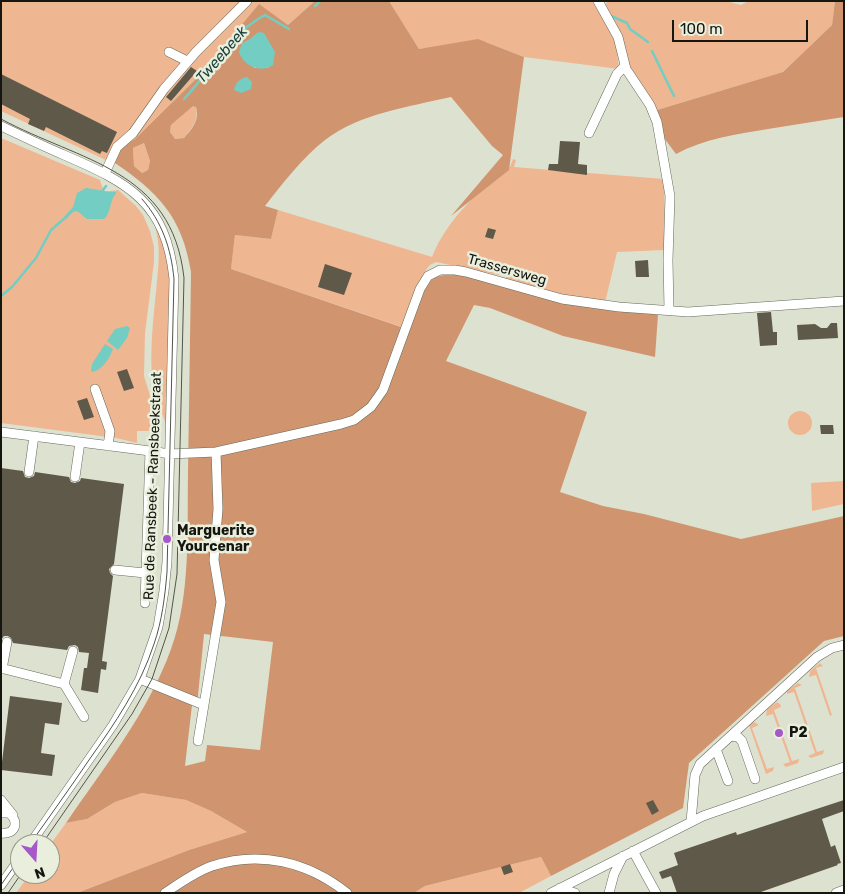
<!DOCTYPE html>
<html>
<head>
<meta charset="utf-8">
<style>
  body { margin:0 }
  #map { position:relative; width:845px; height:894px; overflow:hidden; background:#dde2d0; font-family:Rubik,sans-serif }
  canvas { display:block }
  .frame { position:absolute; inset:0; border:2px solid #151610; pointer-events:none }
  .north { position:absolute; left:10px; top:834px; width:50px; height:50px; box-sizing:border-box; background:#eaefdd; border:1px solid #95988b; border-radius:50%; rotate:161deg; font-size:14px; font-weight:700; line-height:20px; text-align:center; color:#151610 }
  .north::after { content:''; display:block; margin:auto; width:18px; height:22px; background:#a657c9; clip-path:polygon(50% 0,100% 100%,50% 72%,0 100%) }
  .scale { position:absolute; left:672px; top:20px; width:136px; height:22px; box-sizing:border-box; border:2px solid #151610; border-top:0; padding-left:6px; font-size:15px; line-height:18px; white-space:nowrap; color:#151610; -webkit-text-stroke:4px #eaefdd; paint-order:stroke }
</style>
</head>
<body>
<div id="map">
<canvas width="845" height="894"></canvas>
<div class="frame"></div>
<div class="north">N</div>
<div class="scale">100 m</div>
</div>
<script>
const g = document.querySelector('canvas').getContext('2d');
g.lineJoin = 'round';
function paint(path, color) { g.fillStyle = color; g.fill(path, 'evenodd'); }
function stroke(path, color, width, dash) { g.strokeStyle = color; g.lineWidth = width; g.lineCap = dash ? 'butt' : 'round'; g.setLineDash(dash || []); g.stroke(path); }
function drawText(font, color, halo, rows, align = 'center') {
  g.font = font + ' Rubik,sans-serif'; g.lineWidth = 5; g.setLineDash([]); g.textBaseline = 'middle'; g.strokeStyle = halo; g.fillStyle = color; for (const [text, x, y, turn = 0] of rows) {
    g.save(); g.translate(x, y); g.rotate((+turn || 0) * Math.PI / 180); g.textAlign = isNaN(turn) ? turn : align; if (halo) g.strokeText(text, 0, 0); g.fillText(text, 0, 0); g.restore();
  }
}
const green = new Path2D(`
  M1 1H315L288 25 259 5 199 76 135 139 122 147 110 162 1 111Z
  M389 1H592L608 28 616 44 619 69 524 57 486 42 460 46 419 49Z
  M608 1H726L741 5 749 1H835L832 25 783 72 657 110 632 72 620 34 604 6Z
  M193 105 196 107C199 120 192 128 184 138L174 139 170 132 171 125Z
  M1 138 100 180 104 192 118 190 136 206 143 215 150 231 154 247V262L145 333 144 376 161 431H137V443L116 438 1 423Z
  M144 143 150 161 148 170 142 173 134 166 133 148Z
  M513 159 516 160 514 167 664 179 665 250 617 252 605 303 588 301 505 281 510 265 504 263 499 275 436 262 430 265 426 270 402 327 231 269 235 235 271 239 278 210 432 257C447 219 477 194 506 167H510Z
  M154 223 158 227 170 266 168 430C163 413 153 396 152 378 150 350 153 320 156 292 158 268 162 247 154 223Z
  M788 423a12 12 0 1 1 24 0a12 12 0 1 1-24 0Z
  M844 481V504L812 511 811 483Z
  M820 663 823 666 816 668 832 715 830 716 816 675 809 677 810 671Z
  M798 683 802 685 795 688 817 752 824 750 823 754 811 758 808 756 815 753 794 692 787 694V691Z
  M777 702 780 704 781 707 774 710 792 761 799 759V760L798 763 786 767 783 764 790 762 773 714 766 716 767 709Z
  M754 722 759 725 752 728 767 769 774 767 773 771 766 774 749 725Z
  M142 793 186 800 211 811 247 832 189 850 77 893H16L30 874H50V845L66 823 87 819 115 802Z
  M541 857 551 876 519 893H414L425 886Z`);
const forest = new Path2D(`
  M315 1H389L419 49 478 39 524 57 509 170 451 216 503 155 492 146 451 97C408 107 361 113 325 140 302 158 283 183 265 206L278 210 271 239 235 235 231 269 401 327C421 292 422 270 468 274L658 315 655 357 563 336 490 308 474 305 446 361 587 412 560 492 603 506 644 514 741 539 844 516V636L824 641 689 763 683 808 551 876 541 857 425 886 414 893H77L189 850 247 832 211 811 186 800 142 793 115 802 87 819 66 823C104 767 148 713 171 649 191 595 187 529 188 473 189 406 190 339 191 272 182 216 158 192 112 161L122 147 135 139 199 76 259 4 288 25ZM249 40 268 68H254L245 42ZM193 106 196 107C200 120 192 129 184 138L175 139 170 132 171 125ZM144 143 150 161 148 170 142 173 134 166 133 148ZM204 634 273 642 260 750 207 745 205 761 185 766 192 705 197 706Z
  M835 1H844V117C818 121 793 125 768 129 736 134 704 139 676 154L664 138 657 110 783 72 832 25Z`);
const water = new Path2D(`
  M259 32 264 33 275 52 273 65C259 74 243 65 239 52L242 43C249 42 253 35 259 32Z
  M247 77 252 82 251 89 241 93 234 90C235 83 240 78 247 77Z
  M86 188C97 189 105 192 116 192V194C109 200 112 212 104 219H87L77 211 73 212 65 220 64 217 73 207 77 193Z
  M127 326 130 328 127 338 118 350 107 341 115 329Z
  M105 344 113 349C109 359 103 369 93 372L91 371 92 364Z`);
const stream = new Path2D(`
  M315 6 320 1
  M611 16 627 23 630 29 648 42
  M652 51 674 96
  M184 99C212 69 228 35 265 15L289 29
  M101 193 106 186
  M1 296 12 287 36 258 51 230 66 217`);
const building = new Path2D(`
  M191 67 197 71 171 101 166 97Z
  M1 74 117 132 107 153 102 151 100 154 46 127 44 131 28 124 30 119 1 104Z
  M560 141 580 142 578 164 587 165V175L548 170 549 164H558Z
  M488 228 496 230 493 239 485 237Z
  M648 260 649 277H636L635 261Z
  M325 264 352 273 344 295 318 287Z
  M771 312 773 332H777V345L760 346 757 313Z
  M831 323H837L838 338 798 340 797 325 815 324 821 328H827Z
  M127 369 134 388 124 391 117 372Z
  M87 398 94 417 84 420 77 401Z
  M820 425H833L834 434H821Z
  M1 468 23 471 25 477 29 478 34 476 35 472 69 477 71 482 75 483 80 481 81 478 124 484 114 564 109 569 110 573 113 576 102 661 107 662 106 670 101 669 98 693 81 690 84 668H87L89 653 79 652 78 647 75 645 69 646 67 650 13 643 11 638 8 636H4L1 640Z
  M10 696 62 703 59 725 45 723 41 753 55 755 52 776 1 770Z
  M653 800 659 811 652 815 646 803Z
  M844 800V811L822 819 831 847 835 845 841 863 837 864 838 865 758 893H677L671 876 662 879 659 872 678 865 674 853 736 832 737 835Z
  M510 864 513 872 504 875 501 867Z`);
const minor = new Path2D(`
  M598 1 618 37 626 69 650 105 657 122 670 196 668 260 669 310
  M169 52 187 61
  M1 126C22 136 43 146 64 155 129 183 166 202 174 279L167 562 164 591 158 627 140 679 113 725 30 844
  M589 133 617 74 625 66
  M105 173 117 147 133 133 164 89 196 52 247 1
  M95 389 110 431 108 446
  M1 432 150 451 145 603
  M150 451 170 454 216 452 341 424 354 420 371 407 383 390 420 289 428 276 440 270H455L466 272 562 299 619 307 688 312 844 301
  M29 472 34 436
  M75 477 80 442
  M115 570 145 573
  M1 668 64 684 84 717
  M2 669 7 642
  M140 679 204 705
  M64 684 73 651
  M731 736 738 737 742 741 755 779
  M198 741 221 602 214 560 218 509 216 452
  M716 749 728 781
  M1 800 13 815
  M1 813H9C20 822 15 835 1 833
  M691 822 695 775 700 764 817 657 832 648 844 645
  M633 851 656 893
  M1 885 20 858
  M560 888 575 893
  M165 893C180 883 195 872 212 866 260 850 308 862 347 893
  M551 893 703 816 844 767
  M609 893 614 874 623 856
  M836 893 844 890`);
const tram = new Path2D(`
  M1 119C81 162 172 169 184 278L177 574 169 628 152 679 132 714 42 844
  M30 844C50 816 70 788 89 760 115 723 140 687 154 644 162 621 165 596 167 572L174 279C171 248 162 222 142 199
  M1 885 20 858
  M8 893 21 874`);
const markers = [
  [167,539,5,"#a657c9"],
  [779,733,5,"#a657c9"]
];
const streetNames = [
  ["Trassersweg",507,270,16],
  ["Rue de Ransbeek - Ransbeekstraat",153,486,-88]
];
const poiNames = [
  ["Marguerite",177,531],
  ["Yourcenar",177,547],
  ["P2",789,733]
];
const waterNames = [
  ["Tweebeek",222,55,-49]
];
paint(green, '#efb692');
paint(forest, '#d0956f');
paint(water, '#73cdc2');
stroke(stream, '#73cdc2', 2.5);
paint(building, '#5f594a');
stroke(minor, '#65695a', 10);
stroke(minor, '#fff', 9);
stroke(tram, '#53554b', 1);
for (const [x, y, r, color] of markers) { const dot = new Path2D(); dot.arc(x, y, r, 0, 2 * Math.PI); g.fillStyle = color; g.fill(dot); stroke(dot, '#eaefdd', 2); }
drawText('14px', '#151610', '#eaefdd', streetNames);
drawText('bold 14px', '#151610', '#eaefdd', poiNames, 'left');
drawText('italic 15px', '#18423d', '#eaefdd', waterNames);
</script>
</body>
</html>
